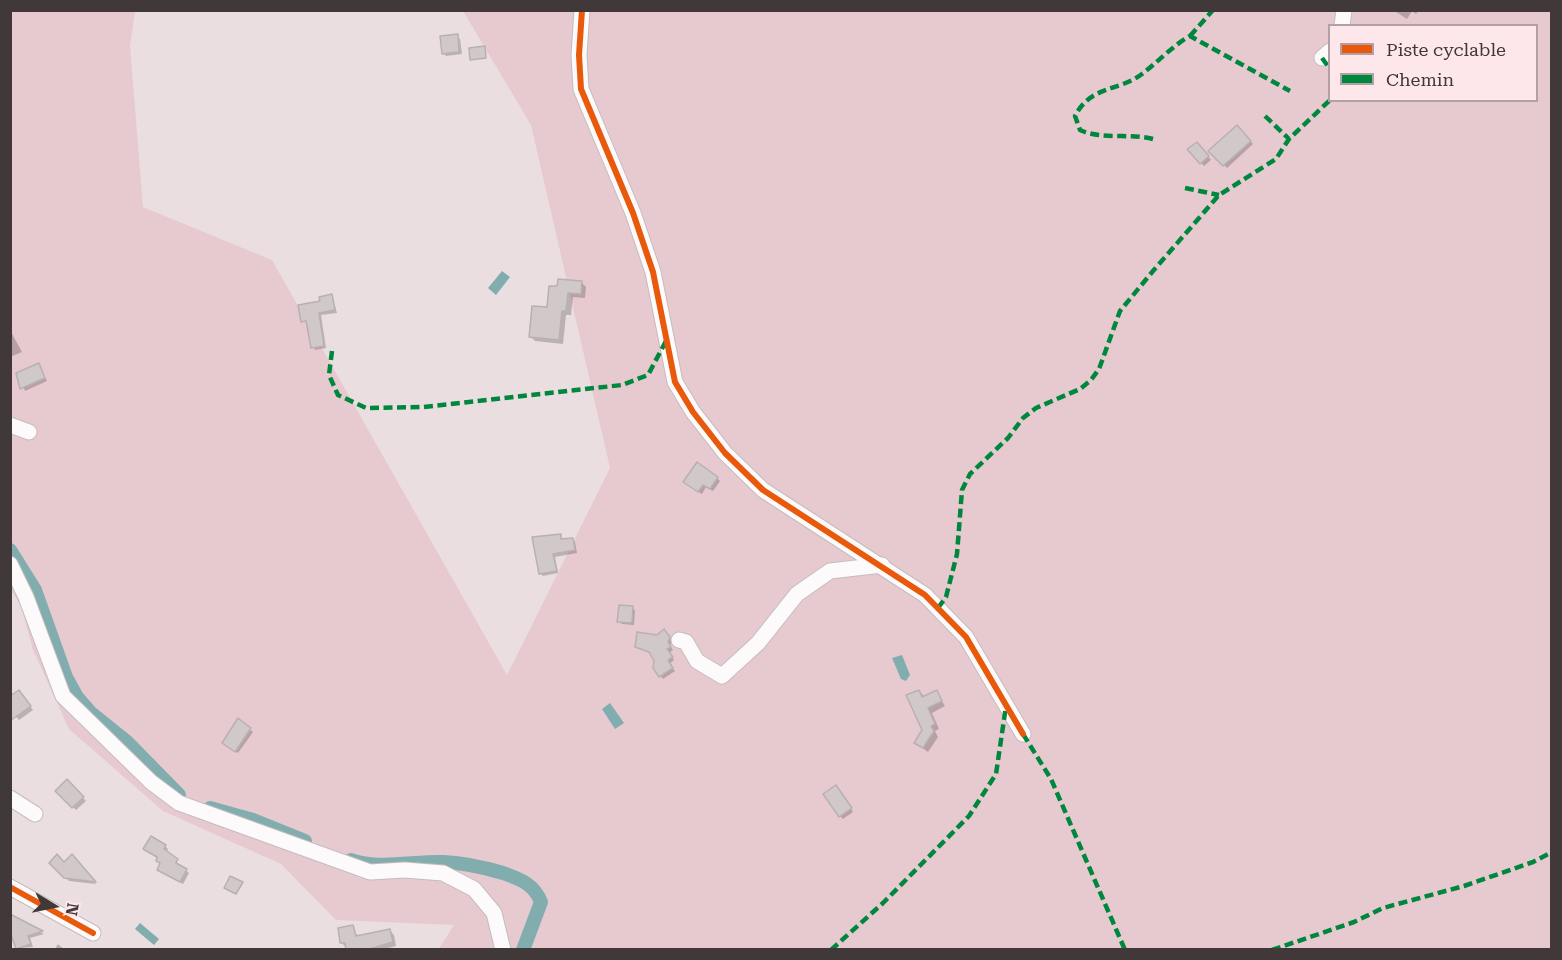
<!DOCTYPE html>
<html>
<head>
<meta charset="utf-8">
<style>
  body { margin:0 }
  #map { position:relative; width:1562px; height:960px; overflow:hidden; background:#eadee1; font-family:"Roboto Serif",serif }
  canvas { display:block }
  .frame { position:absolute; inset:0; border:12px solid #41383a; pointer-events:none }
  .legend { position:absolute; left:1328px; top:24px; width:210px; height:78px; box-sizing:border-box; background:#fde7eb; border:2px solid #b2a1a4; margin:0; padding:8px 10px; list-style:none; font-size:18px; color:#41383a }
  .legend li { display:flex; align-items:center; gap:12px; height:30px }
  .legend b { width:30px; border:2px solid #b2a1a4 }
  .north { position:absolute; left:24px; top:876px; width:60px; height:60px; -webkit-text-stroke:4px #fde7eb; paint-order:stroke; rotate:100deg; font-size:16px; font-weight:700; line-height:24px; text-align:center; color:#41383a }
  .north::after { content:''; display:block; margin:auto; width:21px; height:27px; background:#41383a; clip-path:polygon(50% 0,100% 100%,50% 72%,0 100%) }
</style>
</head>
<body>
<div id="map">
<canvas width="1562" height="960"></canvas>
<div class="frame"></div>
<ul class="legend">
<li><b style="height:8px;background:#e8590c"></b>Piste cyclable</li>
<li><b style="height:8px;background:#00873e"></b>Chemin</li>
</ul>
<div class="north">N</div>
</div>
<script>
const g = document.querySelector('canvas').getContext('2d');
g.lineJoin = 'round';
function paint(path, color) { g.fillStyle = color; g.fill(path, 'evenodd'); }
function stroke(path, color, width, dash) { g.strokeStyle = color; g.lineWidth = width; g.lineCap = dash ? 'butt' : 'round'; g.setLineDash(dash || []); g.stroke(path); }
const green = new Path2D(`
  M10 11H135L130 46 143 207 272 260 507 675 610 468 531 125 463 11H1551V949L438 950 454 925 336 920 281 864 163 811 69 729 33 650 21 606 11 590ZM1330 26H1536V100H1330Z`);
const water = new Path2D(`
  M502 271 510 277 496 295 488 288Z
  M902 655 910 675 906 681 901 679 892 658Z
  M610 703 624 723 615 729 602 709Z
  M140 923 159 939 154 945 135 929Z`);
const shadow = new Path2D(`
  M1393 10H1419L1416 14 1412 11 1407 19Z
  M457 36 460 39 462 54 446 56 443 53Z
  M1237 127 1253 144 1227 168 1211 151Z
  M1197 144 1211 160 1204 166 1190 150Z
  M582 283 586 287 585 298 573 297 571 315H566L563 344 535 341 530 336 549 309 551 287Z
  M332 296 337 313 321 315 326 348 315 350 308 323 302 321Z
  M10 330 22 352 10 357Z
  M38 364 47 381 25 391 18 374Z
  M717 478 720 481 713 491 706 487 702 494 688 485Z
  M560 536 563 541 572 539 575 542 577 553 555 557 558 573 543 576 540 573Z
  M633 608 635 611 634 625 622 624 619 621Z
  M667 634 672 641 670 646 673 650 669 653 674 660 669 664 675 671 663 679 654 668 656 661 652 654 636 647Z
  M919 691 925 697 936 692 945 706 932 713 939 729 935 731 938 737 928 752 916 743 924 730Z
  M22 695 33 710 19 720 10 710Z
  M239 720 253 732 238 753 227 746Z
  M67 781 86 801 76 810 57 791Z
  M839 790 853 812 843 819 840 816Z
  M165 846 168 849 166 853 189 873 183 884 162 872 159 858 145 849Z
  M75 859 96 884 69 881 51 863 64 864Z
  M10 915 44 934 30 938 33 947 17 948Z
  M353 927 358 937 390 931 394 935 396 946 381 950H348L342 943Z
  M58 944 65 950H54Z`);
const canal = new Path2D(`
  M10 550 35 590 66 677 77 697 91 713 127 742 179 795
  M210 808 253 820 305 841
  M351 860C380 870 413 861 444 862 465 863 483 867 503 873 520 879 534 884 541 902L523 950`);
const building = new Path2D(`
  M458 34 459 52 442 54 440 36Z
  M485 46 486 58 470 60 469 48Z
  M1237 125 1251 141 1223 166 1208 151Z
  M1197 142 1209 156 1200 164 1187 149Z
  M558 279 582 281 581 294 568 293 566 311H562L559 340 529 337 532 306 547 307 549 286H557Z
  M332 294 335 310 319 313 324 346 311 348 306 321 301 322 298 305 320 301 319 297Z
  M39 363 45 378 20 389 16 373Z
  M697 462 718 477 710 489 703 485 698 492 683 482Z
  M561 534V539L573 538 575 550 553 554 557 571 539 574 532 537Z
  M619 605 633 606 632 623 617 622Z
  M664 629 670 637 668 642 671 647 667 649 673 657 668 660 673 668 659 677 653 668 654 661 649 652 635 647 637 632 657 635Z
  M19 690 31 706 10 721V696Z
  M919 690 922 697 937 690 942 701 928 708 935 724 931 726 934 731 923 748 914 743 922 730 906 695Z
  M238 718 251 728 235 752 222 743Z
  M67 779 84 797 72 808 55 791Z
  M836 785 852 808 839 817 823 794Z
  M151 836 166 845 164 849 178 859 176 863 187 869 180 882 157 870 160 863 156 861 157 857 143 849Z
  M57 854 64 862 72 854 96 882 64 878 49 863Z
  M230 876 243 882 236 894 224 888Z
  M10 914 43 931 28 936 31 944 16 949 10 932Z
  M353 925 356 936 390 929 393 942 366 950H346L345 943H340L338 928Z`);
const minor = new Path2D(`
  M582 10 579 55 581 89 633 213 653 272 675 382 693 412 725 453 763 490 925 595 966 637 1023 734
  M1342 26 1344 10
  M1322 58 1330 51
  M10 425 29 432
  M10 564 26 597 63 696 151 782 179 803 370 872 405 870 443 873 474 889 494 913 503 950
  M679 640 686 642 697 661 722 676 758 643 797 594 830 571 882 565
  M10 798 35 814
  M10 887 93 933`);
const quiet = new Path2D(`
  M1190 36 1213 10
  M1322 58 1330 69
  M1265 116 1289 139
  M1153 139C1130 133 1101 140 1080 130L1075 116C1091 85 1118 92 1142 74 1158 62 1172 46 1190 36L1290 91
  M1185 188 1219 195
  M332 351 329 375 338 395 366 408 423 407 622 385 648 375 666 341
  M938 608 946 597 957 554 962 490 970 474 1008 438 1023 418 1036 408 1080 389 1091 380 1099 369 1120 311 1153 271 1219 195 1276 159 1289 139 1330 100
  M1023 734 1051 779 1125 950
  M831 950 883 903 969 816 996 774 1006 706
  M1272 950 1354 922 1383 908 1464 886 1533 862 1552 852`);
const cycleway = new Path2D(`
  M582 10 579 55 581 89 633 213 653 272 675 382 693 412 725 453 763 490 925 595 966 637 1023 734
  M10 887 93 933`);
paint(green, '#e7cad0');
paint(water, '#81adae');
paint(shadow, '#0003');
stroke(canal, '#81adae', 14);
paint(building, '#d1c8ca');
stroke(building, '#b8b0b2', 1.5);
stroke(minor, '#c5bcbe', 17);
stroke(minor, '#fcfafa', 15);
stroke(quiet, '#00873e', 4.5, [9, 4.5]);
stroke(cycleway, '#e8590c', 6);
</script>
</body>
</html>
